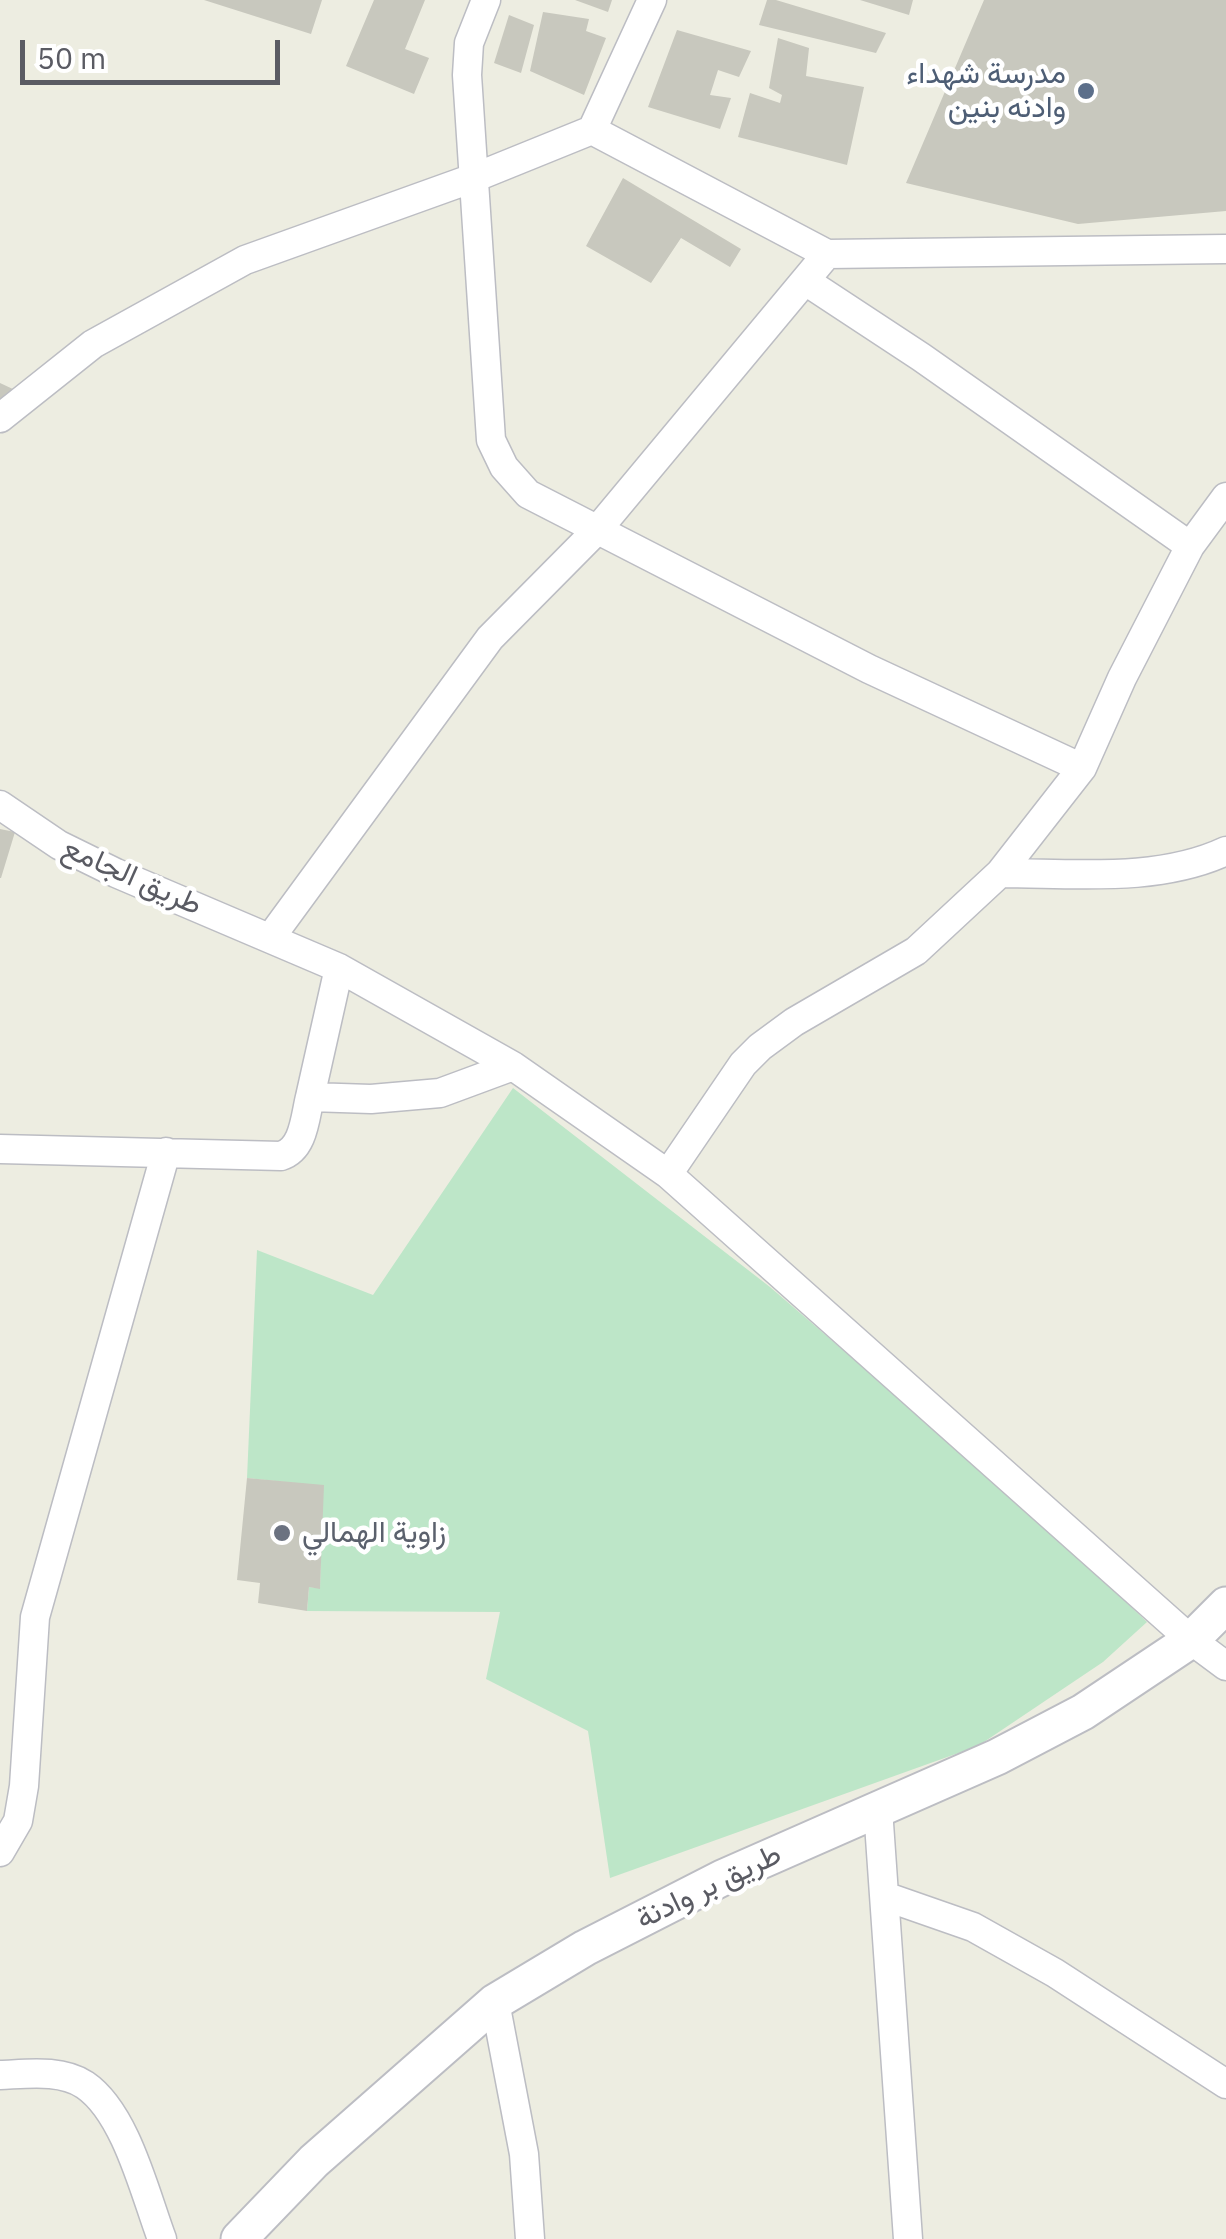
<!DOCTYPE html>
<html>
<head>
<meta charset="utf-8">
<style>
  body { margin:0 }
  #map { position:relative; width:1226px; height:2239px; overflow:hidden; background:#edede1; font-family:"IBM Plex Sans",sans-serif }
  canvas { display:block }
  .scale { position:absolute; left:20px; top:40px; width:260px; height:45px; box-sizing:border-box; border:5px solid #5a5b63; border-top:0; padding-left:12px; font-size:30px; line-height:35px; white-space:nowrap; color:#5a5b63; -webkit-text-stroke:8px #fff; paint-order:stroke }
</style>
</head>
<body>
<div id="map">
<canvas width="1226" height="2239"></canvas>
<div class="scale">50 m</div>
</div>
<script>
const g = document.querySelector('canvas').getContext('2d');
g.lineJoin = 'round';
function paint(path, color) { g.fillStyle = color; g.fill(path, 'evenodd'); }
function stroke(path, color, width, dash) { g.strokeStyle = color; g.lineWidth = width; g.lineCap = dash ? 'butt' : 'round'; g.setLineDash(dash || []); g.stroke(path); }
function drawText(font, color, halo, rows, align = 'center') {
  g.font = font + ' "IBM Plex Sans",Vazirmatn,sans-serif'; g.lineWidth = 9; g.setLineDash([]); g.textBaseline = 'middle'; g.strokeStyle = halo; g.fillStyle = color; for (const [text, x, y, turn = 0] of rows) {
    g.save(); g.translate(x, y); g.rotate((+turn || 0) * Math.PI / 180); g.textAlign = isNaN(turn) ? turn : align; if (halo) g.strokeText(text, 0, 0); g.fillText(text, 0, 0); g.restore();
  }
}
const green = new Path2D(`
  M513 1088 770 1287 1033 1514 1147 1622 1103 1662 978 1746 610 1878 588 1731 486 1679 500 1612 307 1611 309 1587 320 1588 323 1486 247 1478 257 1250 373 1295Z`);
const building = new Path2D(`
  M204 0H322L311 34Z
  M374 0H425L405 49 429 58 414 94 346 66Z
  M575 0H612L608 12Z
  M767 0H776L886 33 876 53 759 25Z
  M860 0H913L909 15Z
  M984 0H1226V211L1078 224 906 183Z
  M543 12 589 19 586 31 606 38 584 95 530 71Z
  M509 15 534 25 521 73 494 63Z
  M677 30 751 51 739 77 718 70 710 95 731 98 720 129 648 107Z
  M778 38 809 48 806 76 864 87 847 165 738 137 750 93 780 103 782 95 769 88Z
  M623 178 741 249 730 267 681 238 651 283 586 246Z
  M0 383 15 390 0 426Z
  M0 829 15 832 1 878H0Z
  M247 1478 324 1485 320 1589 309 1587 307 1611 258 1603 260 1583 237 1580Z`);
const minor = new Path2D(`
  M486 0 469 43 467 75 491 440 504 467 528 494 869 669 1082 768
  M592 130 652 0
  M807 282 921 357 1190 546
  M0 418 93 344 245 260 476 177 592 130 827 254 1226 249
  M0 805 59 845 116 873 339 968 513 1066 668 1174 1191 1640 1226 1666
  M1000 873C1073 873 1158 883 1226 851
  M271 937 490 638 598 529 827 254
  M310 1097 339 968
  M0 1149 281 1156C304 1149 305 1117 310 1097L371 1099 440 1093 513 1066
  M668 1174 743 1064 760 1047 794 1022 916 951 1000 873 1082 768 1122 678 1190 546 1226 497
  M878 1809 908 2239
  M0 1852 18 1821 24 1786 35 1617 166 1152
  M887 1897 973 1927 1055 1973 1226 2084
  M495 2002 524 2154 530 2239
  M0 2075C27 2074 61 2069 85 2085 126 2113 145 2194 162 2239`);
const tertiary = new Path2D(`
  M239 2239 314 2161 495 2002 585 1948 722 1878 997 1757 1083 1712 1191 1640 1226 1605`);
const markers = [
  [1086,91,10,"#5c6f8a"],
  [282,1533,10,"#6b7280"]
];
const serviceNames = [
  ["مدرسة شهداء",1066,74],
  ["وادنه بنين",1066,108]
];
const streetNames = [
  ["طريق الجامع",132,877,24],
  ["طريق بر وادنة",709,1887,-26]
];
const worshipNames = [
  ["زاوية الهمالي",302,1533]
];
paint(green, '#bde6c8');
paint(building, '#c8c8be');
stroke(minor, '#bcbdc3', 31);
stroke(tertiary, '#bcbdc3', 39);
stroke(minor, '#fff', 28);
stroke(tertiary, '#fff', 35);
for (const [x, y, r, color] of markers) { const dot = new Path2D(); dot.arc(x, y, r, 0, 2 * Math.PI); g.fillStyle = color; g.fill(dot); stroke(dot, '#fff', 4); }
drawText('30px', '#4e5e75', '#fff', serviceNames, 'right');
drawText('30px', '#5a5b63', '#fff', streetNames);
drawText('30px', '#5b616d', '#fff', worshipNames, 'left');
</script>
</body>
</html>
